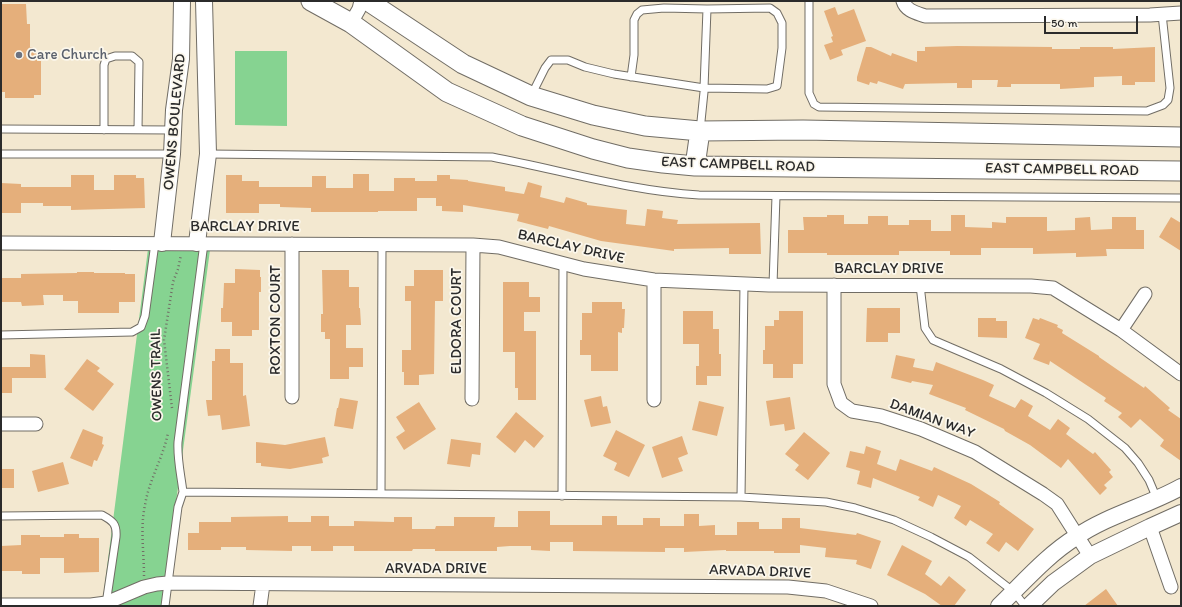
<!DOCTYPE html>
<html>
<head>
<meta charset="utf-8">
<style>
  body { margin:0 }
  #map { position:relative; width:1182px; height:607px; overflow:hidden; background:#f3e8d0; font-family:Itim,sans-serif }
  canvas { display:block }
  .frame { position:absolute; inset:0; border:2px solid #2b2b2b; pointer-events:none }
  .scale { position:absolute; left:1044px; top:16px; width:94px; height:18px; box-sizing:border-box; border:2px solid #2b2b2b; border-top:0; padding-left:5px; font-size:12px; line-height:14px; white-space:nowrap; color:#2b2b2b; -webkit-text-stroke:3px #fbf7ec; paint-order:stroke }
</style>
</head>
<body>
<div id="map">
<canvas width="1182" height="607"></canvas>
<div class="frame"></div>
<div class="scale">50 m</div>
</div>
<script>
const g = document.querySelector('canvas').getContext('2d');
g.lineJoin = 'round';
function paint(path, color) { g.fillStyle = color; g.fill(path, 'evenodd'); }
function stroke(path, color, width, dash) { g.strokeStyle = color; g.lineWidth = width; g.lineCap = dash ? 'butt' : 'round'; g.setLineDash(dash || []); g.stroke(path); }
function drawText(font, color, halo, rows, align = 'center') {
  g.font = font + ' Itim,sans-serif'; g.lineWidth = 3.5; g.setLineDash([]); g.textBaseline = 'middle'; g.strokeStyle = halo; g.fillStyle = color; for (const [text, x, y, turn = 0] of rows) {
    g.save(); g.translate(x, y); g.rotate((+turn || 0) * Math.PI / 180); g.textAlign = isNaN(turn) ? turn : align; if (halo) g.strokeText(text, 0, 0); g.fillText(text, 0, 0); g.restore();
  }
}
const green = new Path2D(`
  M235 51H287V126L235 125Z
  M148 249 210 250 162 606H102Z`);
const building = new Path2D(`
  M1 4H26L27 24H30V47H33V50H37V61H41V95H34V98H5V92H1Z
  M835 7 838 15 854 9 866 41 841 50 843 55 830 60 824 45 833 42 831 37 833 36 824 11Z
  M957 46 1052 47V49H1080V47H1113V49L1155 47V82H1135V85H1122V76L1094 77V87L1060 89V84H1011V87H997L998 80H972V88H957V83L905 84 903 89 878 81 877 84 870 82 869 85 857 81V77L866 47H871L891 56 892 53 917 62V51H925V47Z
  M353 174H369V191H394V178H415V181H437V175H450V179L468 180V181L505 187V191L524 194 528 182 542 186 540 197 564 203 566 197 587 203V205L627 210 626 224 645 226 647 209 663 211 662 218 678 220 677 224 760 223 761 254H729V248L674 249V251L601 241 549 226 548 229 517 221 519 214 463 205V212L442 211V206H436V198H417V211H378V212H311V208L280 207V204H259V213H226V175H242V181H259V187H312V176H326V188H353Z
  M71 175H94V190H114V175H136V178H144L145 208 71 210V206H43V203H21V213H1V183L21 184V187H71Z
  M827 215H844V224H868V216H888V225H909V220H931V231H951V215H965V227L992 228V222L1006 223V217H1047V231L1075 230V218L1090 217 1091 230 1112 229V217H1136V230H1144V249H1106L1107 256 1076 257V253L1033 254V248H981V255H950V251H899V255H827V253H788V230H804L803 217H827Z
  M1171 217 1181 223V251L1159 237Z
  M235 269 260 270V277H261V292H259V330H252V336H232V322H221V308H223L224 283H235Z
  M322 270H349V287H359V308H360L361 325H346V348H363V367H349V379H330V339H325V332H321V314H323Z
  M414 270H443V301H435L434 374 419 375V385H404V372H402V350H411V301H405V286H414Z
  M77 272H94V273H125V274H135V302H119V313H78V301H63V295H43L44 305 22 306 21 302H1V278H21V274L77 273Z
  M503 282H529V297H540V312H524V331H536V400H518V388H515V352H503Z
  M592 302H622V309H625L624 328H622V333L618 332V371H591V355H580V340H582V313H592Z
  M867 308H900V333H888V342H866Z
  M683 311H713V329H719V354H721V376H707V385H696V366H699V344H683Z
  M779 311H803V364H793V378H773V364H763V350H765V326H774V320H779Z
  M978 318H996V321H1007V338L978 337Z
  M1033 318 1039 320 1040 318 1058 325 1057 327 1063 330 1062 333 1099 356V357L1144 388 1145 386 1170 408 1168 410 1181 419V461L1160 446 1164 440 1140 419 1131 428 1118 417 1122 413 1104 401 1106 398 1050 361 1049 365 1033 359 1040 344 1025 338Z
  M215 349H230V363H243V396L246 395 250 426 222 430 220 415 208 416 206 400H212V361H215Z
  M30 354 45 355 46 378H12V393H1V367H30Z
  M896 355 915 359 913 367 933 371 936 362 983 380 994 385 989 396 1015 408 1021 399 1033 406 1028 416 1050 430 1058 419 1070 428 1066 434 1093 454 1095 452 1111 470 1109 472 1113 477 1104 485 1107 488 1100 495 1068 459 1061 468 1030 445 1005 431 1004 429 965 410 966 408 929 394 933 385 912 381 911 383 891 378Z
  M87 359 100 368 97 371 114 384 93 411 64 389Z
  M601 396 603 407 607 406 611 423 591 427 584 400Z
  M790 397 795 429 785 431 784 424 770 426 766 401Z
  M340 398 358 401 353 429 334 426 337 408H338Z
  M699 401 724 407 717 436 692 430Z
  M419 402 436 429 404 450 396 437 405 431 396 417Z
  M516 412 544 436 534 448 525 440 515 453 496 437Z
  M83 429 103 437 102 444 104 445 97 461 94 460 92 467 70 458Z
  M616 430 645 445 629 477 614 470 617 463 603 456Z
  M804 432 830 453 808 480 795 470 799 465 785 454Z
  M682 436 688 454 678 458 683 471 662 478 652 447Z
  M325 437 329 456 322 458 323 463 290 469 261 466V463H256V442L285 445Z
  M451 439 481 443 480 455 472 454 470 467 447 464Z
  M866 446 881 451 877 464 896 471 900 459 932 471 934 467 971 484 1000 502 999 504 1034 529 1018 551 1006 542 999 552 986 543 993 534 970 520 966 526 954 518 961 506 938 495 933 507 918 500 920 497 873 478 871 488 857 484 860 471 846 467 850 451 864 454Z
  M63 462 69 484 38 492 32 471Z
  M1 469H14V488H1Z
  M518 511H550V525H602V516H617V525H643V518H660V526H684V514H699V526L715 525V535H737V522H759V529H782V518H800V528L856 535 857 533 881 541 871 569 856 564 857 560 825 557 826 548 800 545V553H774V551H726V550L684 552V548H665V552L573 551V542H550V551L531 550V546H510L497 547V551H435V549H413L412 551H354V546H333V551H311V546H292V551L246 550V547H221V550H188V533H199V522H231V517L288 516V522H311V516H329V526H354V521L394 522V517H412V529H435L436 526H454V517H495L494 527H518Z
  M64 534H79V538H99V572L64 573V558H40V574H22V571H1V546L21 545V535H40V537H64Z
  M902 545 932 561 925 574 941 586 949 576 966 590 954 606H942L925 594 887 575Z
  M1106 589 1118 606H1084Z`);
const path = new Path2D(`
  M172 408 164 340 173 282 178 269 181 255
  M144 576C144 552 140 528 145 505 149 480 163 458 168 433`);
const service = new Path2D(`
  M809 1V93L814 104 819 107 1147 111 1163 105 1168 100 1170 88 1162 14
  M631 77 634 55V20L637 14 642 10 664 8 707 9
  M531 96 545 68 551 60H568L585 67 614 74 704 88 767 89 777 86 782 48V23L777 13 770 8 707 9 704 88V92L700 131
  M1 129 173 130
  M104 130V65L106 59 115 56H132L139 62 138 130
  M1 154H172
  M208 154 492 157C561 170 629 191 699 195L1181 198
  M204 243 178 442C177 459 181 475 183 492L741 497 826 502 855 508 894 520 931 537 969 557 1014 592 1025 606
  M773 285 776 196
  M920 285 925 328 933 340 1001 369 1046 393 1088 419 1125 448 1138 463 1149 480 1157 499
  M1 335 132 332 141 327 145 316 155 243
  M381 494 382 244
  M562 496 563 264
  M741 497 744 284
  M1 516 102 515C113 521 117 524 116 537L106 604
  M165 606 178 507 183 492`);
const minor = new Path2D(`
  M903 1C906 11 917 13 925 16L1150 15 1181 13
  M351 23 359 9 361 1
  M1 243 473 245 499 247 584 269 654 280 769 285 1031 286 1053 288 1121 330 1181 374
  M292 244V397
  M654 280V400
  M834 285V384L841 403 852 411 881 416 921 429 975 452 1043 494 1057 504 1090 556
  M1121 330 1145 294
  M472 399 473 245
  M1 424H36
  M1150 527 1171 587
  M1 605H91L106 603 144 587 157 584 168 583 788 587 826 591 871 606
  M260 606 263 584`);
const tertiary = new Path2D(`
  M162 243 172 154 174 110 181 59 182 1
  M197 243 208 154 204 1
  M999 606C1023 583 1047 555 1076 537 1108 515 1147 506 1181 487
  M1029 606 1053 583 1090 556 1150 527 1181 513`);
const secondary = new Path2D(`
  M311 1 351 23 447 92 522 126 593 149 628 158 663 163 695 166 1181 171
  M368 1 463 64 531 96 593 115 645 126 700 131 803 130 1181 137
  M695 166 700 131`);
const markers = [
  [19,55,4,"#6b7280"]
];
const worshipNames = [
  ["Care Church",27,55]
];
const streetNames = [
  ["OWENS BOULEVARD",175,122,-85],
  ["EAST CAMPBELL ROAD",738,165,2],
  ["EAST CAMPBELL ROAD",1062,170,1],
  ["BARCLAY DRIVE",245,227],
  ["BARCLAY DRIVE",571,247,13],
  ["BARCLAY DRIVE",889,269],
  ["ROXTON COURT",276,320,-90],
  ["ELDORA COURT",457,321,-90],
  ["OWENS TRAIL",157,375,-91],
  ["DAMIAN WAY",932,419,20],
  ["ARVADA DRIVE",436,569],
  ["ARVADA DRIVE",760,572,2]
];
paint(green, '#86d391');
paint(building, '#e5af7b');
stroke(service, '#716d65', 9);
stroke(minor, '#716d65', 15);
stroke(tertiary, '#716d65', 18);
stroke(secondary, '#716d65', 21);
stroke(path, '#716d65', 2.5, [1, 3]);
stroke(service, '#fff', 7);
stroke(minor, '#fff', 13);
stroke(tertiary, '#fff', 16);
stroke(secondary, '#fff', 19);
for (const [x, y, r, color] of markers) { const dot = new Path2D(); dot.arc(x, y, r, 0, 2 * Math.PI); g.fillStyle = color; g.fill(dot); stroke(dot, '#fbf7ec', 1.5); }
drawText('15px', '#5b616d', '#fbf7ec', worshipNames, 'left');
drawText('15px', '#2b2b2b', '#fbf7ec', streetNames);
</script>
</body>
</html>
